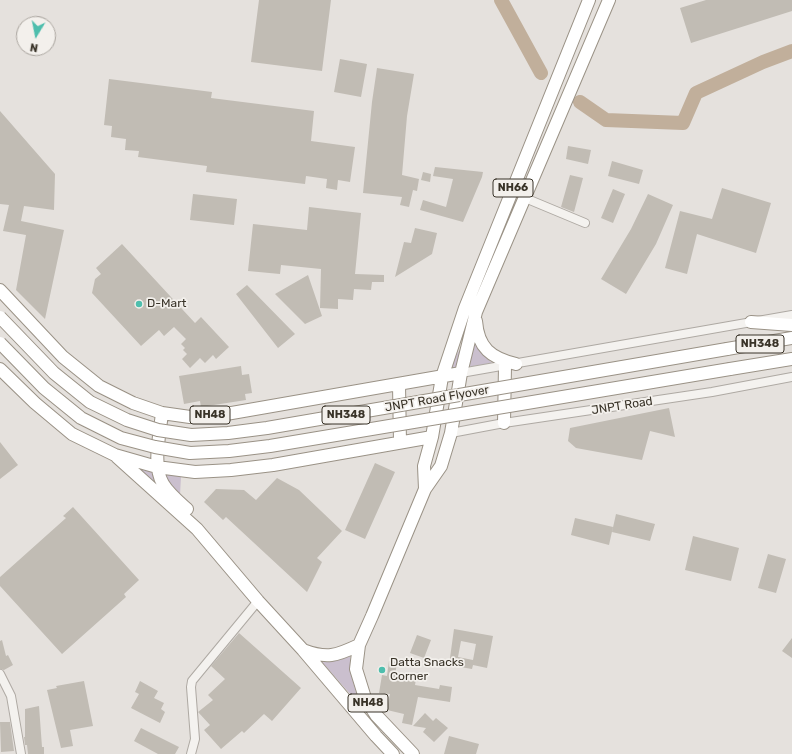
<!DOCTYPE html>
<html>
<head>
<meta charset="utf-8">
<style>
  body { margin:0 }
  #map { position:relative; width:792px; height:754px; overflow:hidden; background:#e5e1dd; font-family:Rubik,sans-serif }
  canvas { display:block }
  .north { position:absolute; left:16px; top:16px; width:40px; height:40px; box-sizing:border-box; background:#f3f0ec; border:1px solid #a9a49e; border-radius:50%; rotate:190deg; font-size:11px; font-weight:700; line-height:16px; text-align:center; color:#393328 }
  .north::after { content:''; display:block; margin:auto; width:14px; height:18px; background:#4ebead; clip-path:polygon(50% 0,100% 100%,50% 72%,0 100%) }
</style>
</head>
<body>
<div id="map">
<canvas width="792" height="754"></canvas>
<div class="north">N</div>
</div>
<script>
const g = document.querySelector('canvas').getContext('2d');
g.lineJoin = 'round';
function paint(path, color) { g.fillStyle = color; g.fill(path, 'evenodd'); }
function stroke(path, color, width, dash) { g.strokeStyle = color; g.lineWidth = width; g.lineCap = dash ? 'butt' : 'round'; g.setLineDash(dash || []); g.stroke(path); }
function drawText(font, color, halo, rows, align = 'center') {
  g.font = font + ' Rubik,sans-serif'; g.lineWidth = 3.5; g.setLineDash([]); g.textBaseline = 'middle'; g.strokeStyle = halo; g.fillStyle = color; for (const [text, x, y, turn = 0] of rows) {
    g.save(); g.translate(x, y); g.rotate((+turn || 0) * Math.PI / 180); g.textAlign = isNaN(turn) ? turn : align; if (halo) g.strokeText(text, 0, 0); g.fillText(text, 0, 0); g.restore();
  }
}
const green = new Path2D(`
  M472 328C474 344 480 353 492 363L448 370Z
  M137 467 152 472 181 477 180 495 183 512Z
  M350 656 351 674 359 704 321 661C331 663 340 660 350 656Z`);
const river = new Path2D(`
  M501 0 541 73
  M580 102 606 120 683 123 696 93 763 62 792 51`);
const building = new Path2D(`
  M259 0H331L322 71 251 62Z
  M706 0H792V11L691 43 680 8Z
  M340 59 367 64 361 97 334 92Z
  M377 68 414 74 407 116 402 175 419 179 417 191 413 190 409 207 400 205 402 197 363 193 372 102Z
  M109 79 212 92 211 98 314 111 311 141 355 147 350 182 338 180 337 190 326 188 327 179 306 176 305 184 206 172 207 166 138 157 139 151 125 150 126 139 111 137 112 126 104 125Z
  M0 111 55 174 54 210 24 206 21 221 64 230 45 319 16 290 26 235 3 231 9 205 0 204Z
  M568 146 591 150 588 164 566 159Z
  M612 161 643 170 639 184 608 176Z
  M435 167 483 172 482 177 463 222 420 210 423 200 446 207 453 179 433 176Z
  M423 172 431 174 430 182 421 180Z
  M570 175 583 178 574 212 561 207Z
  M722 188 771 203 756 253 697 234 687 274 665 268 680 211 712 219Z
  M613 189 625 194 613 223 601 218Z
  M193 194 237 199 234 225 190 220Z
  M648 194 673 205 656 244 626 294 601 279 631 229Z
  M309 207 361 213 355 274 384 275V282H372L371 290 354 289 353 300 338 299V309L320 308 321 269 281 265 280 274 248 271 253 224 307 230Z
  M415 228 437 233 432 254 395 277 404 242 411 243Z
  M122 244 195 323 201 317 229 347 216 359 213 355 205 363 200 358 190 368 182 359 187 354 183 350 185 348 181 344 186 339 174 327 164 336 159 330 141 346 92 293 95 279 101 274 96 268Z
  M308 275 322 316 305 324 275 294Z
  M247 285 295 334 278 348 236 294Z
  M241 366 242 375 249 374 252 393 245 394 246 400 201 407 200 401 184 404 179 376Z
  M669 408 675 437 650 431 642 460 576 448 568 441 570 428Z
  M0 442 18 465 0 479Z
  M375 463 395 472 365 539 345 530Z
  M277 478 299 490 342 531 317 558 322 562 307 592 226 517 223 520 204 502 216 489 244 490 256 500Z
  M73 507 139 580 124 594 126 597 62 654 0 586V577L66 518 63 516Z
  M616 514 655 524 650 541 612 532Z
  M575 518 613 527 609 545 571 535Z
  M693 536 739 548 731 581 685 570Z
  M768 554 786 559 776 593 758 588Z
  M454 629 493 636 487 668 473 665 472 669 449 665ZM461 641 476 644 473 660 458 657Z
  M239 633 301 688 272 721 264 714 244 733 242 731 221 749 204 730 210 725 198 712 213 700 208 695 225 679 211 666Z
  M417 635 431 640 424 658 410 653Z
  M792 638V658L782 651Z
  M2 640 6 656 8 655 13 665 4 670 0 669V641Z
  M389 661 397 662 395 676 416 679 415 685 439 689 440 685 452 687 450 702 418 697 412 725 402 723 404 714 387 710 390 694 379 693 382 675 387 676Z
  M84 681 93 726 70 730 73 746 61 748 47 690 57 688 56 686Z
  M140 681 158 691 154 698 164 703 161 709 165 712 160 723 131 708 139 694 135 692Z
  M39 706 42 747H44V754H28L27 745H25L24 737H25V709Z
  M425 713 433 721 436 718 448 728 434 742 423 732 426 728 413 726Z
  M0 722H10L14 751 1 752Z
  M141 728 179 747 175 754H158L134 741Z
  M449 736 479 744 476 754H444Z`);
const minor = new Path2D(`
  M525 198 585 223
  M461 373 792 315
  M451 433 504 423 712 392 792 377
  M0 674 11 696 21 754
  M191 754 195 739 191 687 192 681 258 601`);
const highway = new Path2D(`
  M0 290 63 357 99 386 133 403 162 413 190 417 226 414 461 373
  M476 321C478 348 491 358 516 364
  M751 322 792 325
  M727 349 792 338
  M0 369 35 403 72 434 115 455 157 467 195 472 231 470 273 465 432 437
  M730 369 792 359
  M399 385 400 442
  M162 413C160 433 152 466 163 484 169 494 179 502 187 509
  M504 423 505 366
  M117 457 197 529 258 601 303 650 376 736 393 754
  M425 489 424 466 432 437 442 377 465 308 589 0
  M303 650C327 659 336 656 359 645
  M413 754 376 715 365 698 356 669 359 645 372 616 425 489 441 466 451 433 461 373 476 312 609 0`);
const highwayBridge = new Path2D(`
  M0 317 54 373 90 402 127 420 158 430 191 435 228 433 267 428 727 349
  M0 343 44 388 81 418 121 438 155 447 190 453 229 451 270 446 730 369`);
const markers = [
  [139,304,4,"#4ebead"],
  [382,670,4,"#4ebead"]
];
const shields = [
  [513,188,40],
  [760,344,48],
  [210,415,40],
  [346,415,48],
  [368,703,40]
];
const shieldNames = [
  ["NH66",513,188],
  ["NH348",760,344],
  ["NH48",210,415],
  ["NH348",346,415],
  ["NH48",368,703]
];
const poiNames = [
  ["D-Mart",147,304],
  ["Datta Snacks",390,663],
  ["Corner",390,677]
];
const streetNames = [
  ["JNPT Road Flyover",437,399,-10],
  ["JNPT Road",622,406,-9]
];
paint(green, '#cabfce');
stroke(river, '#c1af9b', 14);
paint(building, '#c1bcb4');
stroke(minor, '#aea9a3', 10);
stroke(highway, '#9a9286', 14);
stroke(minor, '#f4f2ef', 8);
stroke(highway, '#fff', 12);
stroke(highwayBridge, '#9a9286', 14, []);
stroke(highwayBridge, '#fff', 12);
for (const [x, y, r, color] of markers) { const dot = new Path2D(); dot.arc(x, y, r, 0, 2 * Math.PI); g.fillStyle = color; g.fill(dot); stroke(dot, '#f3f0ec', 1.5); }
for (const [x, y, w] of shields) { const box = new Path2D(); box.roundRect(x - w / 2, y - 9, w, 18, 3); g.fillStyle = '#f3f0ec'; g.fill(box); stroke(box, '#393328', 1); }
drawText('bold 11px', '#393328', null, shieldNames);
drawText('12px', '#393328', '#f3f0ec', poiNames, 'left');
drawText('12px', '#393328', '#f3f0ec', streetNames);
</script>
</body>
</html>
